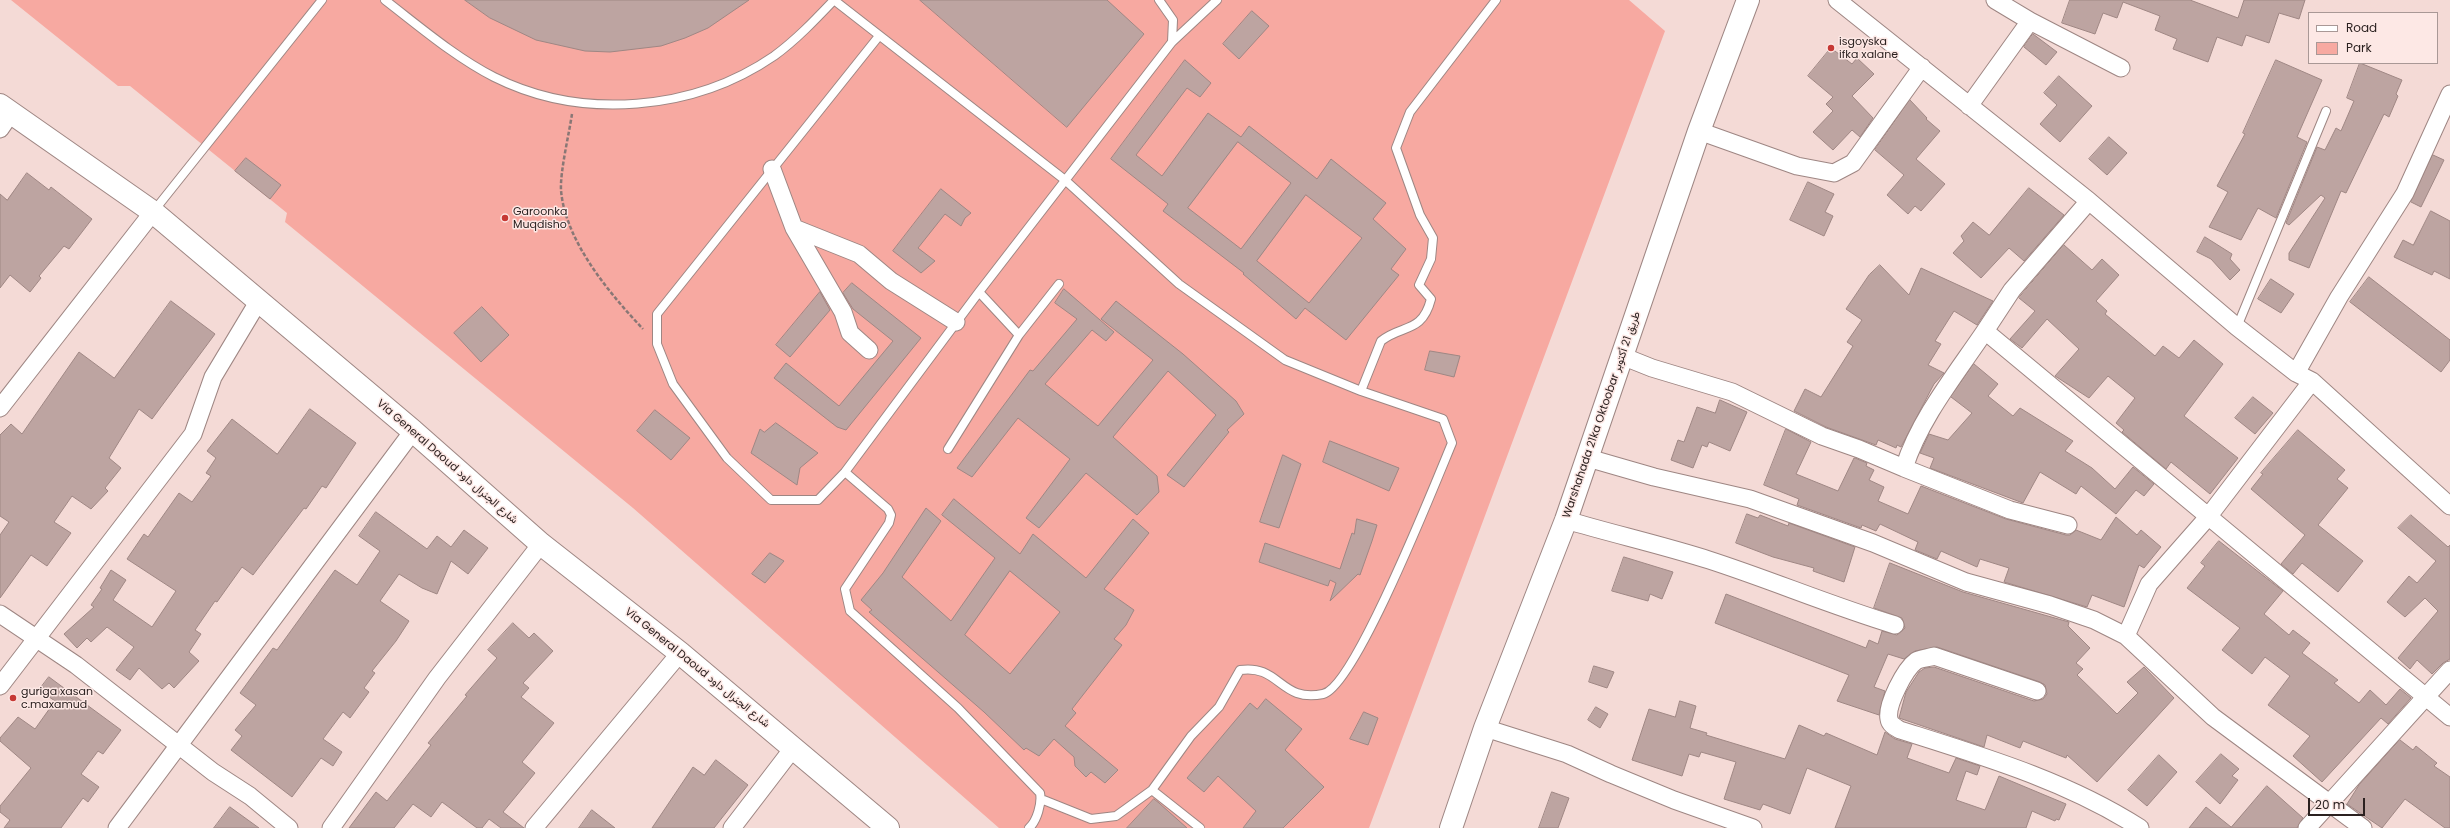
<!DOCTYPE html>
<html>
<head>
<meta charset="utf-8">
<style>
  body { margin:0 }
  #map { position:relative; width:2450px; height:828px; overflow:hidden; background:#f4dad6; font-family:Poppins,sans-serif }
  canvas { display:block }
  .legend { position:absolute; left:2308px; top:12px; width:130px; height:52px; box-sizing:border-box; background:#fde8e5; border:1px solid #a99896; margin:0; padding:5px 7px; list-style:none; font-size:12px; color:#2b2120 }
  .legend li { display:flex; align-items:center; gap:8px; height:20px }
  .legend b { width:20px; border:1px solid #a99896 }
  .scale { position:absolute; left:2308px; top:798px; width:57px; height:18px; box-sizing:border-box; border:2px solid #2b2120; border-top:0; padding-left:5px; font-size:12px; line-height:14px; white-space:nowrap; color:#2b2120; -webkit-text-stroke:3px #fde8e5; paint-order:stroke }
</style>
</head>
<body>
<div id="map">
<canvas width="2450" height="828"></canvas>
<ul class="legend">
<li><b style="height:5px;background:#fff"></b>Road</li>
<li><b style="height:11px;background:#f7a9a1"></b>Park</li>
</ul>
<div class="scale">20 m</div>
</div>
<script>
const g = document.querySelector('canvas').getContext('2d');
g.lineJoin = 'round';
function paint(path, color) { g.fillStyle = color; g.fill(path, 'evenodd'); }
function stroke(path, color, width, dash) { g.strokeStyle = color; g.lineWidth = width; g.lineCap = dash ? 'butt' : 'round'; g.setLineDash(dash || []); g.stroke(path); }
function drawText(font, color, halo, rows, align = 'center') {
  g.font = font + ' Poppins,Vazirmatn,sans-serif'; g.lineWidth = 3; g.setLineDash([]); g.textBaseline = 'middle'; g.strokeStyle = halo; g.fillStyle = color; for (const [text, x, y, turn = 0] of rows) {
    g.save(); g.translate(x, y); g.rotate((+turn || 0) * Math.PI / 180); g.textAlign = isNaN(turn) ? turn : align; if (halo) g.strokeText(text, 0, 0); g.fillText(text, 0, 0); g.restore();
  }
}
const green = new Path2D(`
  M11 0H1629L1665 31 1369 828H999L633 508 285 222 287 213 130 86H118Z`);
const building = new Path2D(`
  M465 0H749L708 28 685 38 661 46 610 52 585 51 536 40 490 18Z
  M920 0H1107L1144 34 1067 127Z
  M2070 0H2190L2238 18 2244 0H2305L2299 19 2279 13 2269 43 2246 35 2242 46 2217 37 2208 62 2173 49 2177 39 2155 30 2160 16 2123 2 2117 18 2103 13 2095 34 2062 23Z
  M1252 11 1269 26 1239 59 1223 44Z
  M2033 34 2057 52 2046 65 2024 47Z
  M1831 48 1852 64 1857 58 1874 74 1852 96 1873 118 1860 137 1852 130 1833 150 1813 132 1833 111 1826 104 1833 97 1808 76Z
  M1185 60 1211 83 1200 97 1187 88 1136 155 1162 176 1208 113 1241 137 1249 126 1317 179 1331 159 1386 203 1373 219 1406 249 1391 269 1399 275 1346 340 1305 308 1296 319 1243 274 1244 273 1163 211 1168 204 1111 159ZM1238 142 1291 183 1241 249 1188 208ZM1306 195 1362 238 1309 303 1257 261Z
  M2276 60 2322 80 2297 137 2307 142 2276 218 2258 208 2241 240 2209 227 2228 192 2217 186 2245 134 2243 133Z
  M2360 63 2402 80 2396 94 2398 96 2389 117 2384 114 2346 193 2341 191 2309 268 2289 260V253L2325 198 2321 195 2289 225 2286 223 2317 147 2325 150 2336 128 2341 131 2354 101 2347 98Z
  M2059 76 2092 106 2060 142 2040 124 2057 105 2044 93Z
  M1910 100 1927 118 1926 119 1940 131 1916 159 1945 184 1921 211 1915 206 1908 214 1887 195 1904 175 1875 150Z
  M2109 137 2127 153 2107 175 2089 159Z
  M2433 155 2444 160 2421 207 2411 202Z
  M246 158 281 185 270 199 235 171Z
  M27 173 49 190 51 187 92 219 69 249 64 246 39 276 41 278 30 292 10 275 0 288V194L7 200Z
  M1808 182 1834 194 1825 212 1833 216 1824 236 1790 220Z
  M2029 188 2064 215 2024 261 2009 248 1981 278 1953 253 1964 241 1961 236 1973 222 1989 235Z
  M941 189 971 213 965 218 961 226 945 214 918 248 935 261 921 273 893 251Z
  M2431 211 2450 221V279L2434 271 2432 275 2394 257 2403 240 2413 245Z
  M2205 237 2232 254 2230 259 2240 270 2230 280 2211 259 2197 252Z
  M2064 245 2092 270 2102 259 2119 275 2096 301 2107 311 2105 314 2155 356 2163 346 2179 358 2194 340 2223 364 2184 416 2238 458 2210 494 2171 462 2166 469 2122 432 2124 430 2116 423 2135 398 2108 376 2089 398 2055 376 2079 349 2047 319 2022 348 2010 339 2035 311 2019 298Z
  M1880 265 1909 295 1921 268 1993 301 1977 325 1954 311 1935 341 1941 344 1928 365 1944 373 1934 384 1901 447 1897 445 1896 448 1878 440 1876 445 1826 427 1794 411 1805 389 1821 397 1853 346 1847 342 1862 320 1846 309 1869 275Z
  M2369 277 2450 340V360L2441 372 2350 302Z
  M2271 279 2294 294 2281 313 2258 299Z
  M852 283 921 338 846 430 837 427 774 378 786 363 839 406 893 341 853 309 843 293Z
  M1064 289 1114 332 1106 341 1092 330 1045 384 1098 426 1153 360 1101 319 1116 301 1183 354 1236 401 1244 414 1227 430 1229 432 1184 487 1167 475 1216 415 1168 371 1113 437 1157 476 1159 492 1137 515 1086 473 1039 528 1026 518 1070 459 1018 418 972 477 957 468 1030 370 1033 371 1077 319 1055 303Z
  M820 292 830 310 790 357 776 345Z
  M171 301 215 334 152 419 139 409 109 458 121 468 105 488 108 491 91 509 72 496 54 522 71 533 47 566 31 555 0 598V535L9 522 0 516V435L11 424 22 434 79 352 114 378Z
  M482 307 509 335 481 362 454 333Z
  M1430 351 1460 356 1454 377 1425 370Z
  M1974 364 1998 384 1988 396 2013 416 2020 408 2073 441 2065 451 2092 468 2115 489 2133 467 2154 484 2144 496 2136 490 2116 514 2081 486 2076 494 2040 472 2023 503 1930 468 1934 458 1920 453 1929 434 1948 440 1972 413 1951 397Z
  M2253 397 2273 413 2255 434 2235 418Z
  M1720 400 1747 412 1730 451 1709 442 1707 447 1702 445 1693 468 1671 460 1678 440 1684 442 1697 407 1715 413Z
  M310 409 356 443 326 488 322 486 306 509 304 508 253 575 242 567 217 602 215 601 195 630 201 634 189 652 199 661 174 688 169 683 162 689 139 668 130 680 116 670 134 647 107 627 91 642 87 638 77 648 64 634 94 607 91 605 102 589 100 588 111 570 126 580 113 600 152 627 176 591 127 559 144 534 148 537 179 493 192 502 211 476 206 473 216 458 207 451 232 419 277 454Z
  M655 410 690 438 671 460 637 431Z
  M776 423 818 453 800 468 797 485 751 453 760 429 764 432Z
  M1786 429 1811 442 1796 474 1838 491 1854 458H1855L1867 463 1866 466 1874 470 1869 480 1884 487 1878 501 1908 514 1921 486 2006 519 2066 535H2070L2076 530 2101 540 2116 517 2137 535 2141 530 2161 547 2144 568 2139 565 2124 607 2092 595 2087 607 2004 582 2009 568 1980 559 1977 567 1941 551 1937 559 1915 550 1918 542 1880 524 1876 531 1862 525 1861 528 1797 505 1799 499 1764 485Z
  M2298 430 2345 470 2337 479 2348 488 2318 525 2363 561 2338 592 2302 563 2293 574 2281 564 2305 535 2251 489 2263 474 2261 473Z
  M1330 441 1399 468 1389 491 1323 462Z
  M1283 455 1301 464 1279 528 1260 522Z
  M954 499 1020 554 1033 534 1086 578 1133 519 1149 533 1104 589 1134 610 1126 625 1114 639 1122 645 1072 709 1076 713 1065 726 1118 770 1105 783 1091 772 1086 777 1075 766 1074 757 1054 739 1039 756 1026 748 1024 750 984 712 869 612 872 610 861 600 883 573 926 508 941 521 902 577 951 621 995 558 942 515ZM1010 571 1060 612 1010 674 965 635Z
  M376 512 427 549 437 536 451 547 464 530 488 548 468 574 451 561 437 594 422 588 399 574 380 601 409 621 396 641 372 671 375 673 364 688 369 692 350 718 343 712 323 739 342 752 333 766 321 758 292 797 231 750 242 736 235 730 256 705 240 693 273 648 277 650 335 570 357 585 380 551 359 536Z
  M1747 514 1758 518 1760 515 1788 526 1789 523 1855 547 1844 582 1813 571 1814 568 1773 557 1736 543Z
  M2411 515 2448 547 2450 545V659L2443 663 2432 674 2417 660 2410 669 2398 658 2438 611 2425 598 2405 617 2387 602 2409 576 2417 583 2436 561 2398 528Z
  M1357 519 1377 525 1372 541 1360 575 1358 574 1330 601 1336 583 1330 580 1328 586 1259 562 1265 543 1340 569 1352 533 1354 534Z
  M2219 541 2283 591 2264 614 2289 635 2293 630 2310 643 2302 653 2338 680 2334 683 2359 703 2370 690 2386 705 2400 689 2411 698 2388 724 2381 718 2322 782 2293 756 2310 736 2268 705 2290 676 2265 657 2252 674 2222 650 2240 628 2187 588 2205 566 2201 563Z
  M770 553 784 561 765 583 752 574Z
  M1624 557 1673 572 1662 599 1650 594 1648 601 1612 591Z
  M1890 563 1963 592 2069 622 2068 626 2090 648 2076 663 2083 669 2077 675 2117 714 2138 693 2127 682 2144 667 2174 698 2097 782 2067 755 2066 758 2023 741 2020 748 1987 735 1984 747 1899 718 1906 692 1919 672 1925 668 1934 667 2034 701 2043 699 2047 694 2045 685 2040 682 1937 647 1915 651 1904 659 1888 654 1874 687 1885 691 1879 715 1837 701 1849 675 1715 623 1726 594 1866 648 1869 640 1878 644 1882 631 1897 635 1905 628 1902 618 1874 608Z
  M513 623 529 638 534 633 553 651 523 683 529 688 521 697 554 723 522 762 535 773 503 812 524 828H501L489 819 482 828H477L442 802 431 817 413 804 394 828H349L376 792 387 801 431 745 428 743 467 696 465 695 497 658 488 650Z
  M1594 666 1614 672 1607 688 1589 682Z
  M49 677 121 730 103 754 98 751 81 774 99 787 88 802 83 798 61 828H4L10 820 0 812V806L31 768 0 741V738L18 717 35 729 55 701 39 690Z
  M1266 699 1302 729 1285 750 1324 787 1283 828H1243L1256 811 1218 776 1204 792 1187 778 1250 703 1257 709Z
  M1680 701 1696 706 1690 728 1707 733 1706 735 1785 759 1799 725 1824 736 1826 733 1877 755 1885 732 1895 739 1912 744 1907 758 1949 773 1956 758 1980 766 1977 775 1966 771 1956 800 1985 810 1999 776 2066 804 2059 820 2056 819 2055 821 2032 811 2026 828H1835L1851 786 1807 768 1790 814 1763 804 1760 810 1724 799 1736 762 1701 752 1699 757 1689 754 1682 776 1632 760 1649 709 1675 717Z
  M1596 707 1608 714 1600 728 1588 720Z
  M1364 712 1378 718 1368 745 1350 739Z
  M2400 740 2413 750 2416 746 2437 763 2434 766 2450 777V828H2445L2405 799 2382 828 2347 804 2359 785Z
  M2221 754 2239 769 2232 776 2238 780 2220 804 2196 782Z
  M2159 755 2177 772 2147 806 2128 790Z
  M716 760 748 785 714 828H652L693 767 704 775Z
  M2267 786 2303 818 2297 828H2189L2206 807 2231 827Z
  M1552 792 1569 798 1558 828H1539Z
  M1154 799 1159 803 1187 828H1127Z
  M230 807 259 828H214Z
  M592 810 615 828H579Z`);
const path = new Path2D(`
  M572 114C569 134 560 172 561 190 565 241 610 294 643 329`);
const service = new Path2D(`
  M385 0C420 27 455 57 494 77 582 121 694 111 774 56 796 40 815 20 834 0
  M834 0 1065 180 1179 284 1285 360 1361 391 1443 419 1452 443C1436 481 1355 687 1323 694 1280 703 1280 664 1240 670L1219 707 1191 736 1152 790 1116 816 1091 819 1041 799
  M1159 0 1173 20 1172 42
  M879 36 657 314V344L673 384 727 458 771 500H818L845 472 979 292 1172 42 1217 0
  M153 212 322 0
  M979 292 1019 335
  M2237 327 2326 111
  M1361 391 1381 341C1402 324 1422 334 1431 299L1419 285 1431 259 1433 238 1420 215 1396 148 1410 112 1496 0
  M948 449 1019 335 1059 284
  M845 472 888 509 891 515 889 523 845 589 850 611 958 708 1040 793C1042 803 1037 821 1029 828
  M1152 790 1200 828`);
const minor = new Path2D(`
  M1837 0 2089 201 2237 327 2296 373 2312 381 2450 506
  M1995 0 2030 21 2121 68
  M1969 106 2030 21
  M0 129 11 113
  M1699 131 1797 166 1834 173 1853 163 1922 67
  M772 169 794 228 843 312 850 333 869 350
  M2089 201 2012 290 1985 331 2450 717
  M794 228 859 254 891 281 956 322
  M1622 356 1652 368 1732 392 1822 436 1859 449 1904 468C1920 418 1956 374 1985 331
  M2296 373 2339 297 2405 193 2450 94
  M2312 381 2208 517 2149 584 2126 636 2213 717 2363 828
  M0 408 153 212
  M1588 458 1654 477 1750 499 1873 543 1966 582 2050 605 2094 620 2126 636
  M1904 468 2010 510 2068 525
  M1566 520C1613 534 1662 545 1709 560 1771 580 1832 606 1895 625
  M0 614 76 665 213 772 250 796 289 828
  M0 686 193 434 213 377 258 302
  M2037 691 1934 656C1929 658 1921 658 1916 661 1905 669 1886 705 1889 719 1890 725 1895 727 1900 730 1982 756 2067 781 2140 828
  M1485 728 1567 754 1611 774 1674 800 1753 828
  M117 828 413 431
  M331 828 437 678 541 544
  M534 828 680 653
  M732 828 794 747
  M2307 828 2450 670`);
const secondary = new Path2D(`
  M0 105 153 212 413 431 541 544 680 653 888 828`);
const primary = new Path2D(`
  M1451 828 1485 728 1566 520 1699 131 1748 0`);
const markers = [
  [1831,48,4,"#c63834"],
  [505,218,4,"#c63834"],
  [13,698,4,"#c63834"]
];
const poiNames = [
  ["isgoyska",1839,42],
  ["ifka xalane",1839,55],
  ["Garoonka",513,212],
  ["Muqdisho",513,225],
  ["guriga xasan",21,692],
  ["c.maxamud",21,705]
];
const streetNames = [
  ["Warshahada 21ka Oktoobar طريق 21 أكتوبر",1602,415,-71],
  ["Via General Daoud شارع الجنرال داود",447,462,41],
  ["Via General Daoud شارع الجنرال داود",697,668,39]
];
paint(green, '#f7a9a1');
paint(building, '#bda4a1');
stroke(building, '#9f8784', 1);
stroke(service, '#9e8683', 10);
stroke(minor, '#9e8683', 19);
stroke(secondary, '#9e8683', 24);
stroke(primary, '#9e8683', 24);
stroke(path, '#897775', 2.5, [4, 2]);
stroke(service, '#fff', 8);
stroke(minor, '#fff', 17);
stroke(secondary, '#fff', 22);
stroke(primary, '#fff', 22);
for (const [x, y, r, color] of markers) { const dot = new Path2D(); dot.arc(x, y, r, 0, 2 * Math.PI); g.fillStyle = color; g.fill(dot); stroke(dot, '#fde8e5', 1.5); }
drawText('11px', '#2b2120', '#fde8e5', poiNames, 'left');
drawText('11px', '#2b2120', '#fde8e5', streetNames);
</script>
</body>
</html>
